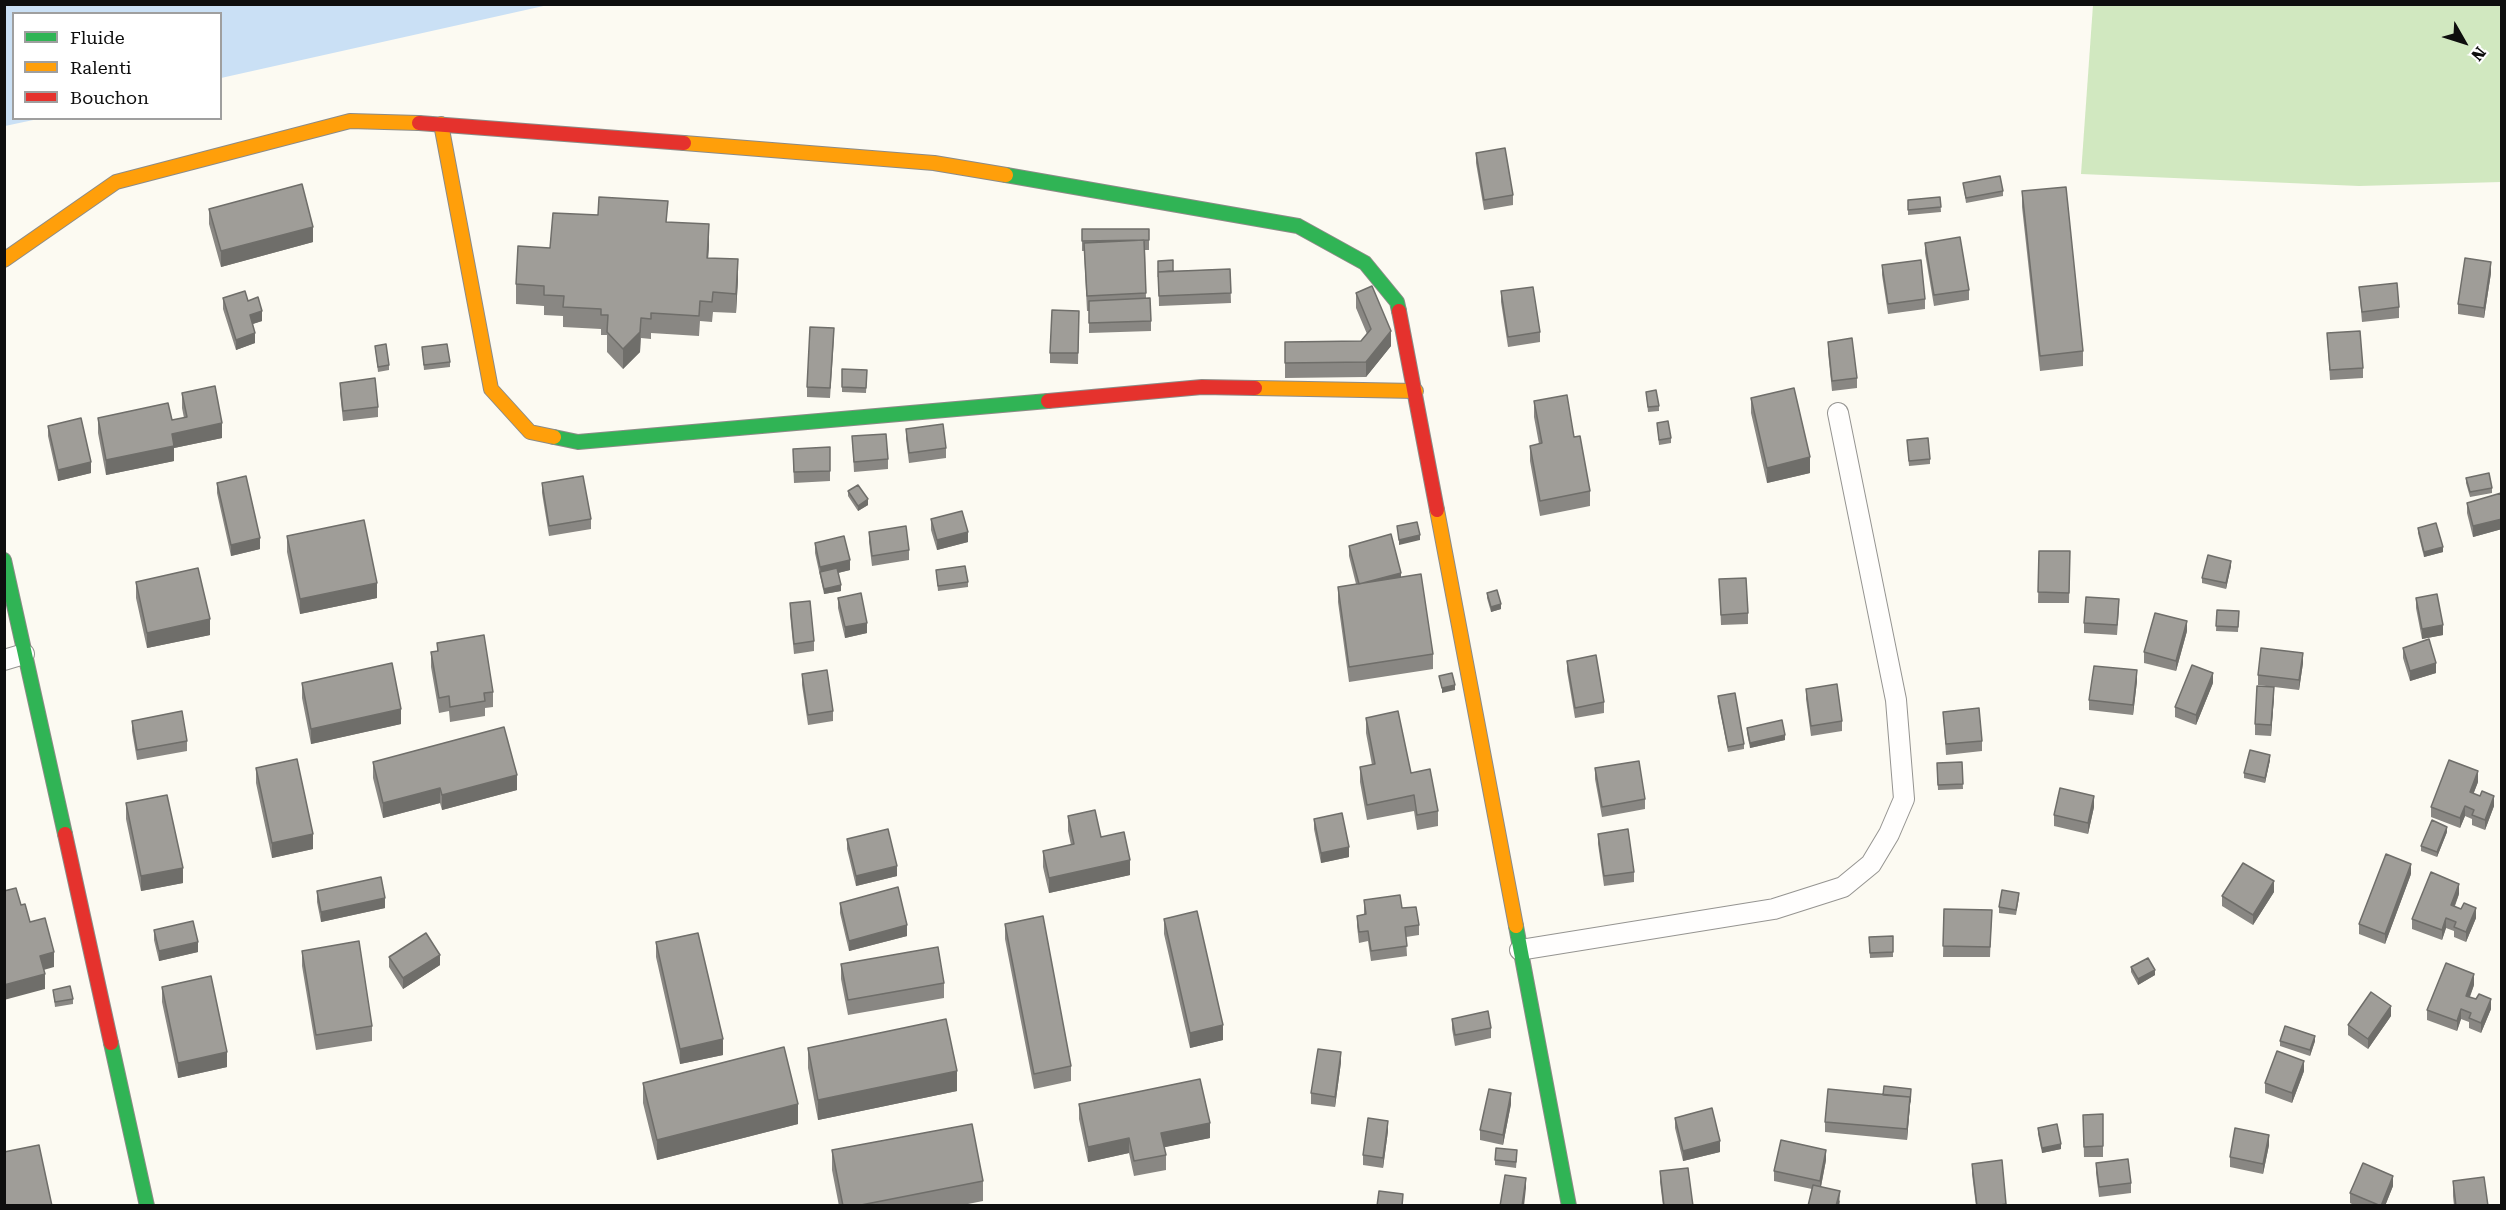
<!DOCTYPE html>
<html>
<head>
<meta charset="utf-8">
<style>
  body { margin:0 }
  #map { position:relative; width:2506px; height:1210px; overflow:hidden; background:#fcfaf2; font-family:"Roboto Serif",serif }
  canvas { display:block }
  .frame { position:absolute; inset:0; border:6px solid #0e0e0e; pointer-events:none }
  .legend { position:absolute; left:12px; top:12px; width:210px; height:108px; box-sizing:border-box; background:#fff; border:2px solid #9f9f9f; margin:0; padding:8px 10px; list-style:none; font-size:18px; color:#0e0e0e }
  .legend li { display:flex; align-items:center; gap:12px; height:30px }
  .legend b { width:30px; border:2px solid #9f9f9f }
  .north { position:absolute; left:2434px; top:12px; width:60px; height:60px; -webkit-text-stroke:4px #fff; paint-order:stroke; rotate:129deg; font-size:16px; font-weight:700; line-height:24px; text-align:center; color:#0e0e0e }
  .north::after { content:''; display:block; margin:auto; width:21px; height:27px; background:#0e0e0e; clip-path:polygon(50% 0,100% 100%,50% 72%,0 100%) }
</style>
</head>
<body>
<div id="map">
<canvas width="2506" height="1210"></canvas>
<div class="frame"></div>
<ul class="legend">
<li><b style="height:8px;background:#30b455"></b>Fluide</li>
<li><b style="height:8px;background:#ff9f0a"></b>Ralenti</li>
<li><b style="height:8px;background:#e5322d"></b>Bouchon</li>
</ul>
<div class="north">N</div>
</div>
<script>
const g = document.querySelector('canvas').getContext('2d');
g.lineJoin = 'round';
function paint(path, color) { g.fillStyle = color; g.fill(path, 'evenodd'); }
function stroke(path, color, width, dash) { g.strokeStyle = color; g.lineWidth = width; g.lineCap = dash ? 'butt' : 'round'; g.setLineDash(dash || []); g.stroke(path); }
const forest = new Path2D(`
  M2093 5H2501V182L2359 186 2081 174Z`);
const water = new Path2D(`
  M4 5 5 4 548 5 221 78 220 14H14V118L38 119 5 126Z`);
const street = new Path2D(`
  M4 660 24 654
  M1520 950 1774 909 1843 887 1871 864 1889 834 1904 799 1896 700 1838 413`);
const fast = new Path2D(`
  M1006 175 1298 226 1365 263 1397 302 1399 311
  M554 437 578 442 1048 401
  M4 560 65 834
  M1516 926 1569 1206
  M111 1043 147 1206`);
const slow = new Path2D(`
  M441 124 491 389 530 432 554 437
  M684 143 934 163 1006 175
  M4 260 116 182 350 121 419 123
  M1255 388 1416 391
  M1437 510 1516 926`);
const jam = new Path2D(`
  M419 123 684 143
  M1399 311 1437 510
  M1048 401 1202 387 1255 388
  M65 834 111 1043`);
const wall = new Path2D(`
  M1476 153 1513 195V205L1484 210 1476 163Z
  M1963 183 2003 191V196L1966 203Z
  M2022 191 2083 351V366L2040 371 2022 207Z
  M1940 197 1941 212 1908 215V200Z
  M209 209 313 242 221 267 209 224Z
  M668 222 709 244 708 258 738 279 736 313 713 312 712 322 700 321 699 336 651 333V339L641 338 640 352 623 369 607 352V335H601V329L563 327V316L544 315V306L516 304V284L550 248Z
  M1082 229H1149V250H1145L1146 298 1151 321V331L1089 333V311H1087L1084 251H1082Z
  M1925 243 1969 290V300L1934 306 1925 253Z
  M1158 261 1173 271 1230 269 1231 303 1159 306Z
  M1882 265 1925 299V309L1888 314 1882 275Z
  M2491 273 2484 318 2458 314V304Z
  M2359 287 2399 307V318L2362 322Z
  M1501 291 1540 332V342L1508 347 1501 302Z
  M1356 293 1391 346 1366 377 1285 378V342L1361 341 1367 334 1356 308Z
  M223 298 248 301 262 321 252 324 255 343 236 350 223 309Z
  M1079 311 1078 364 1050 363V353Z
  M2327 333 2363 368V378L2330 380Z
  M834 338 830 398 807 397V387Z
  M1828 342 1857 378V388L1832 391 1828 352Z
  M375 346 389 365V370L378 372Z
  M422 347 450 362V367L424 370Z
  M842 369 867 370 866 393 842 392Z
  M340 383 378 407V417L343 421 340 393Z
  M1646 392 1659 406V411L1648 412Z
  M182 393 222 438 174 448V461L106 475 98 433V418L172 420 184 418 182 408Z
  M1751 398 1810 473 1767 483 1751 413Z
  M1534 401 1574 437 1590 491V506L1540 516 1530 461V446L1539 444 1534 417Z
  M1657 423 1671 438V443L1659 445Z
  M48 426 91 473 58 481 48 436Z
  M906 429 946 448V458L909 463 906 439Z
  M852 436 888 459V469L854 472Z
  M1907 440 1930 459V464L1909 466Z
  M830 447V481L794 483 793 459Z
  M2466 478 2492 488V493L2470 497 2466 483Z
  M217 483 260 549 231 556 217 493Z
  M542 483 591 519V529L549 536 542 493Z
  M848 491 868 505 858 511 848 496Z
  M2502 496V529L2473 537 2467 513V503Z
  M931 519 968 542 937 550 931 530Z
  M2418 528 2443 552 2424 557 2418 533Z
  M869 532 909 550V560L872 566 869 542Z
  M287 536 377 598 300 614 287 552Z
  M815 543 850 570 838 573 841 591 824 594 815 553Z
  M1349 546 1401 578 1433 654V669L1349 682 1338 602V587L1356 584 1349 556Z
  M2039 551H2070L2069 603H2038Z
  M2231 566 2226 589 2202 583V578Z
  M936 570 968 582V587L938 591Z
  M1719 579 1748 613V624L1721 625Z
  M136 582 210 635 147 648 136 598Z
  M1487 593 1501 609 1491 612 1487 598Z
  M838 598 867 633 845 638 838 608Z
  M2416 598 2443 635 2422 639 2416 608Z
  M790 603 814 641V651L794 654 790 614Z
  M2119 609 2117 635 2084 633V623Z
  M2217 610 2239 611 2238 632 2216 631Z
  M2187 631 2176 671 2144 663V652Z
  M437 643 493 692V707L485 708V716L450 722 449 711 439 713 431 667V652L437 651Z
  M2403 648 2436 673 2410 681 2403 658Z
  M1567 661 1604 702V713L1575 718 1567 671Z
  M2303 663 2299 690 2258 685V675Z
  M802 674 833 711V721L808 725 802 685Z
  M2137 681 2133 715 2089 710V700Z
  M302 683 401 724 311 744 302 698Z
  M2213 683 2196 725 2175 717V707Z
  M1806 689 1842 721V731L1811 736 1806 699Z
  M1718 696 1744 744V749L1728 752 1718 701Z
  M2274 697 2271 736 2255 735V724Z
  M1943 712 1982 741V751L1946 755Z
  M1366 718 1411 773 1438 811V826L1417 830 1414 811 1367 820 1360 782V767L1372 765 1366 733Z
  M132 721 187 741V751L137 760 132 731Z
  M1747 728 1785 740 1750 748 1747 733Z
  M2270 760 2265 783 2244 778V773Z
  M373 762 517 790 442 810 440 803 383 818 373 778Z
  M1962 762 1963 789 1938 790 1937 763Z
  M256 768 313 849 272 858 256 783Z
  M1595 768 1645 799V809L1602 817 1595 779Z
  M2478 782 2473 794 2494 806 2485 830 2472 825V819L2465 816 2460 828 2431 817V807Z
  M126 803 183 883 141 891 126 819Z
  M2094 807 2088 834 2054 826V815Z
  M1068 816 1101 837 1130 875 1049 893 1043 867V851L1071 845 1068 831Z
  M1314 819 1349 857 1321 863 1314 829Z
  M2447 832 2437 857 2421 851V846Z
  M1598 834 1634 872V882L1604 886 1598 844Z
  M847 839 897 876 856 886 847 849Z
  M2411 874 2385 944 2359 934V924Z
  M317 891 385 908 321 922 317 902Z
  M2274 892 2253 925 2222 906V896Z
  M2459 894 2455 906 2476 918 2466 942 2454 937V931L2446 928 2442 940 2412 929V919Z
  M2019 898 2016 915 1999 913V907Z
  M1364 900 1402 908 1419 925V935L1406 937 1407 956 1371 961 1368 941 1359 943 1357 926V916L1364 915Z
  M840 903 907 936 849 951 840 913Z
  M1944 909 1992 910 1990 957H1943Z
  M1164 919 1223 1040 1190 1048 1164 934Z
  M1005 924 1071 1066V1081L1034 1089 1005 939Z
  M154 930 198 952 159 961 154 940Z
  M1893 936V957L1870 958 1869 937Z
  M656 942 723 1055 680 1064 656 957Z
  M302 951 372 1026V1041L316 1050 302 966Z
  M389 957 440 965 403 989 389 967Z
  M841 964 944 983V998L848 1015 841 979Z
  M2131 967 2155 975 2138 985 2131 972Z
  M2474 985 2470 997 2491 1009 2481 1033 2469 1028V1022L2461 1019 2457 1031 2427 1020V1010Z
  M162 987 227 1067 178 1078 162 1002Z
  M53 990 73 999V1004L55 1007Z
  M2391 1016 2368 1049 2348 1035V1025Z
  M1452 1019 1491 1028V1038L1455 1046 1452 1029Z
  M2280 1041H2315L2310 1056 2280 1046Z
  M808 1048 957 1091 818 1120 808 1068Z
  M1341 1062 1335 1107 1311 1104V1093Z
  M2304 1071 2292 1103 2265 1093V1083Z
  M643 1083 798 1124 657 1160 643 1103Z
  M1911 1094 1907 1140 1825 1132V1122L1883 1095Z
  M1079 1104 1210 1138 1164 1147 1166 1155V1170L1134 1176 1129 1153 1088 1162 1079 1119Z
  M1511 1104 1503 1145 1480 1140V1130Z
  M2103 1114V1157H2084L2083 1115Z
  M1675 1118 1720 1152 1683 1161 1675 1128Z
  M2038 1128 2061 1149 2042 1153 2038 1134Z
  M1388 1131 1383 1168 1363 1165V1155Z
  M2269 1145 2263 1174 2230 1167V1157Z
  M832 1150 983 1181V1201L958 1206H839L832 1170Z
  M1517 1155 1516 1168 1495 1165V1160Z
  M1826 1160 1821 1187 1840 1201 1839 1206H1808L1812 1189 1774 1181V1171Z
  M2002 1160 2006 1206H1976L1972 1174V1164Z
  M2096 1163 2131 1183V1193L2099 1197 2096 1173Z
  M1660 1171 1693 1206H1663L1660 1182Z
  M2453 1181 2488 1206H2454L2453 1196Z
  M2393 1186 2385 1206H2356L2350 1203V1193Z`);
const shadedWall = new Path2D(`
  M709 224V244L707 277V258Z
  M313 227V242L221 267V251Z
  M738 259V279L736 313V294Z
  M2491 262V273L2484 318V308Z
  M262 311V321L250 325V315Z
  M641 318 640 352 623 369V349Z
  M1391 331V346L1366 377V362Z
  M255 333V343L236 350V340Z
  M222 423V438L174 448V461L106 475V460L172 434Z
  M1810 457V473L1767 483V468Z
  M91 462V473L58 481V470Z
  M868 499V505L858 511V506Z
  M2502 519V529L2473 537V526Z
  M968 532V542L937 550V540Z
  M1420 535V540L1399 545V540Z
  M260 538V549L231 556V545Z
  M2443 547V552L2424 557V552Z
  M850 560V570L821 577 820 567Z
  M2231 561V566L2226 589V583Z
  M1401 573V583L1359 584Z
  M377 583V598L300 614V599Z
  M841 585V591L824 594V589Z
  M1501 604V609L1491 612V607Z
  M210 619V635L147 648V633Z
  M2187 621V631L2176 671V661Z
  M867 623V633L845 638V627Z
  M2443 625V635L2422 639V629Z
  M2303 653V663L2299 690V680Z
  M2436 663V673L2410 681V671Z
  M2137 670V681L2133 715V705Z
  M2213 673V683L2196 725V715Z
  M1455 685V690L1442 693V688Z
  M2274 687V697L2271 736V725Z
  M401 709V724L311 744V729Z
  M1785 735V740L1750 748V743Z
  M2270 755V760L2265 783V778Z
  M2478 771V782L2470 803V792Z
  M517 775V790L442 810V795Z
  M440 788V803L383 818V803Z
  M2094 796V807L2088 834V823Z
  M2494 796V806L2485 830V820Z
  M2465 806V816L2460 828V818Z
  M2447 827V832L2437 857V852Z
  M313 834V849L272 858V843Z
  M1349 847V857L1321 863V853Z
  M1130 860V875L1049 893V878Z
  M2411 864V874L2385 944V934Z
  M897 866V876L856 886V876Z
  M183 868V883L141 891V876Z
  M2274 881V892L2253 925V915Z
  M2459 884V894L2451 915V905Z
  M385 898V908L321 922V912Z
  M2476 908V918L2466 942V932Z
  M2446 918V928L2442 940V930Z
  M907 925V936L849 951V941Z
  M198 942V952L159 961V951Z
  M54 952V967L40 971V956Z
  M440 955V965L403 989V978Z
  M2155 970V975L2138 985V979Z
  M45 974V989L4 1000V985Z
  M2474 974V985L2466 1006V996Z
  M2491 999V1009L2481 1033V1023Z
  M2391 1006V1016L2368 1049V1039Z
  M2461 1009V1019L2457 1031V1021Z
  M1223 1025V1040L1190 1048V1033Z
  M2315 1036V1041L2310 1056V1050Z
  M723 1039V1055L680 1064V1049Z
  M227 1052V1067L178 1078V1063Z
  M1341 1052V1062L1335 1107V1097Z
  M2304 1061V1071L2292 1103V1093Z
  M957 1071V1091L818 1120V1100Z
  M1911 1089V1094L1907 1140V1129Z
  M1511 1093V1104L1503 1145V1135Z
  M798 1104V1124L657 1160V1140Z
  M1388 1121V1131L1383 1168V1158Z
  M1210 1123V1138L1161 1148V1133Z
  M2269 1135V1145L2263 1174V1164Z
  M1129 1138V1153L1088 1162V1147Z
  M1720 1141V1152L1683 1161V1151Z
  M2061 1144V1149L2042 1153V1148Z
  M1826 1150V1160L1820 1191V1181Z
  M2393 1176V1186L2385 1206H2381Z
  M1526 1178V1188L1524 1206H1522Z
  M1840 1191 1839 1206H1836Z`);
const building = new Path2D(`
  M1505 148 1513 195 1484 200 1476 153Z
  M2000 176 2003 191 1966 198 1963 183Z
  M302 184 313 227 221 251 209 209Z
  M2066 187 2083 351 2040 356 2022 191Z
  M599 197 668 201 666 222 709 224 707 258 738 259 736 294 713 292 712 302 700 301 699 316 651 313V319L641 318 640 332 623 349 607 332 608 315H601V309L563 307 564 296 544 295V286L516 284 518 246 550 248 553 213 598 215Z
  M1940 197 1941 207 1908 210V200Z
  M1082 229H1149V240L1082 241Z
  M1960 237 1969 290 1934 295 1925 243Z
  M1144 240 1146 293 1087 296 1084 243Z
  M2465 258 2491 262 2484 308 2458 304Z
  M1173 260V271L1158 272V277V261Z
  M1921 260 1925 299 1888 304 1882 265Z
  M1230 269 1231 293 1159 296 1158 272Z
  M2397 283 2399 307 2362 312 2359 287Z
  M1372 286 1391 331 1366 362 1285 363V342L1361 341 1371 329 1356 293Z
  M1533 287 1540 332 1508 337 1501 291Z
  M245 291 248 301 258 297 262 311 250 315 255 333 236 340 223 298Z
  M1150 298 1151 321 1089 323V301Z
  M1052 310 1079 311 1078 353H1050Z
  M810 327 834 328 830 388 807 387Z
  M2360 331 2363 368 2330 370 2327 333Z
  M1852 338 1857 378 1832 381 1828 342Z
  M386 344 389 365 378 367 375 346Z
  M447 344 450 362 424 365 422 347Z
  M842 369 867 370 866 388 842 387Z
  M375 378 378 407 343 411 340 383Z
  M215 386 222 423 172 434 174 446 106 460 98 418 168 403 172 420 187 417 182 393Z
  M1794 388 1810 457 1767 468 1751 398Z
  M1656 390 1659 406 1648 407 1646 392Z
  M1567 395 1574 437 1580 436 1590 491 1540 501 1530 446 1542 443 1534 401Z
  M81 418 91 462 58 470 48 426Z
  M1668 421 1671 438 1659 440 1657 423Z
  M943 424 946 448 909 453 906 429Z
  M886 434 888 459 854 462 852 436Z
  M1928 438 1930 459 1909 461 1907 440Z
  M830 447V471L794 472 793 449Z
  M2489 473 2492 488 2470 492 2466 478Z
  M246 476 260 538 231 545 217 483Z
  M583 476 591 519 549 526 542 483Z
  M858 485 868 499 858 506 848 491Z
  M2501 493 2502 519 2473 526 2467 503Z
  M962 511 968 532 937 540 931 519Z
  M364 520 377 583 300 599 287 536Z
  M1417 522 1420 535 1399 540 1397 526Z
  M2436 523 2443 547 2424 552 2418 528Z
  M906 526 909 550 872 556 869 532Z
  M1391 534 1401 573 1359 584 1349 546Z
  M844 536 850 560 820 567 815 543Z
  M2039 551H2070L2069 593 2038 592Z
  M2208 555 2231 561 2226 583 2202 578Z
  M965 566 968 582 938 586 936 570Z
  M198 568 210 619 147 633 136 582Z
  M837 568 841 585 824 589 820 572Z
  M1421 574 1433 654 1349 667 1338 587Z
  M1746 578 1748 613 1721 615 1719 579Z
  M1497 590 1501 604 1491 607 1487 593Z
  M861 593 867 623 845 627 838 598Z
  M2437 594 2443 625 2422 629 2416 598Z
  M2086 597 2119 599 2117 625 2084 623Z
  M810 601 814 641 794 644 790 603Z
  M2217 610 2239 611 2238 627 2216 626Z
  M2155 613 2187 621 2176 661 2144 652Z
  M484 635 493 692 484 693 485 701 450 707 449 696 439 698 431 652 438 651 437 643Z
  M2429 639 2436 663 2410 671 2403 648Z
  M2261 648 2303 653 2299 680 2258 675Z
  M1596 655 1604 702 1575 708 1567 661Z
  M392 663 401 709 311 729 302 683Z
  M2192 665 2213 673 2196 715 2175 707Z
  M2094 666 2137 670 2133 705 2089 700Z
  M827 670 833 711 808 715 802 674Z
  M1452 673 1455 685 1442 688 1439 676Z
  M1837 684 1842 721 1811 726 1806 689Z
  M2257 686 2274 687 2271 725 2255 724Z
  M1735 693 1744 744 1728 747 1718 696Z
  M1979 708 1982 741 1946 744 1943 712Z
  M182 711 187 741 137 750 132 721Z
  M1398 711 1411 773 1430 769 1438 811 1417 815 1414 795 1367 805 1360 767 1375 764 1366 718Z
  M1782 720 1785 735 1750 743 1747 728Z
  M504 727 517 775 442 795 440 788 383 803 373 762Z
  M2250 750 2270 755 2265 778 2244 773Z
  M297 759 313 834 272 843 256 768Z
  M2449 760 2478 771 2470 792 2480 796 2482 791 2494 796 2485 820 2472 815 2474 810 2465 806 2460 818 2431 807Z
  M1639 761 1645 799 1602 807 1595 768Z
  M1962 762 1963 784 1938 785 1937 763Z
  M2060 788 2094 796 2088 823 2054 815Z
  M167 795 183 868 141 876 126 803Z
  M1095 810 1101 837 1124 832 1130 860 1049 878 1043 851 1074 844 1068 816Z
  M1342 813 1349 847 1321 853 1314 819Z
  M2432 820 2447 827 2437 852 2421 846Z
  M888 829 897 866 856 876 847 839Z
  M1628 829 1634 872 1604 876 1598 834Z
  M2386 854 2411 864 2385 934 2359 924Z
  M2243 863 2274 881 2253 915 2222 896Z
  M2431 872 2459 884 2451 905 2461 909 2464 903 2476 908 2466 932 2454 927 2456 922 2446 918 2442 930 2412 919Z
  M381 877 385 898 321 912 317 891Z
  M898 887 907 925 849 941 840 903Z
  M16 888 21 905 25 904 30 922 45 918 54 952 40 956 45 974 4 985V891Z
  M2002 890 2019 893 2016 910 1999 907Z
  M1400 895 1402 908 1416 907 1419 925 1405 927 1407 946 1371 951 1368 931 1359 932 1357 916 1366 914 1364 900Z
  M1944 909 1992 910 1990 947 1943 946Z
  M1197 911 1223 1025 1190 1033 1164 919Z
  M1043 916 1071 1066 1034 1074 1005 924Z
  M193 921 198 942 159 951 154 930Z
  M426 933 440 955 403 978 389 957Z
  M698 933 723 1039 680 1049 656 942Z
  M1893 936V952L1870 953 1869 937Z
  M359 941 372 1026 316 1035 302 951Z
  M938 947 944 983 848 1000 841 964Z
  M2148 958 2155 970 2138 979 2131 967Z
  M2446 963 2474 974 2466 996 2476 999 2479 994 2491 999 2481 1023 2469 1018 2471 1013 2461 1009 2457 1021 2427 1010Z
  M211 976 227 1052 178 1063 162 987Z
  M70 986 73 999 55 1002 53 990Z
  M2371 992 2391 1006 2368 1039 2348 1025Z
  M1488 1011 1491 1028 1455 1035 1452 1019Z
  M946 1019 957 1071 818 1100 808 1048Z
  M2285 1026 2315 1036 2310 1050 2280 1041Z
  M784 1047 798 1104 657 1140 643 1083Z
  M1318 1049 1341 1052 1335 1097 1311 1093Z
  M2277 1051 2304 1061 2292 1093 2265 1083Z
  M1200 1079 1210 1123 1161 1133 1166 1155 1134 1161 1129 1138 1088 1147 1079 1104Z
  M1884 1086 1911 1089 1910 1102V1097L1883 1095Z
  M1489 1089 1511 1093 1503 1135 1480 1130Z
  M1828 1089 1910 1097 1907 1129 1825 1122Z
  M1712 1108 1720 1141 1683 1151 1675 1118Z
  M2103 1114V1146L2084 1147 2083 1115Z
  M1368 1118 1388 1121 1383 1158 1363 1155Z
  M972 1124 983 1181 856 1206H843L832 1150Z
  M2057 1124 2061 1144 2042 1148 2038 1128Z
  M2235 1128 2269 1135 2263 1164 2230 1157Z
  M1781 1140 1826 1150 1820 1181 1774 1171Z
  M39 1145 52 1206H4V1152Z
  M1496 1148 1517 1150 1516 1162 1495 1160Z
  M2128 1159 2131 1183 2099 1187 2096 1163Z
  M2002 1160 2006 1204 1994 1206H1977L1972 1164Z
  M2363 1163 2393 1176 2381 1206 2350 1193Z
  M1688 1168 1693 1206H1664L1660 1171Z
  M1505 1175 1526 1178 1522 1206H1500Z
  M2484 1177 2488 1206H2456L2453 1181Z
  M1813 1185 1840 1191 1836 1206H1808Z
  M1379 1191 1403 1194 1402 1206H1377Z`);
paint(forest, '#d1e8c0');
paint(water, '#cae0f5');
stroke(street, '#959491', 22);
stroke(fast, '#8c8b87', 16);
stroke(slow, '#8c8b87', 16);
stroke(jam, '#8c8b87', 16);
stroke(street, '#fffefd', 20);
stroke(fast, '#30b455', 14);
stroke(slow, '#ff9f0a', 14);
stroke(jam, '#e5322d', 14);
paint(wall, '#898783');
paint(shadedWall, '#6f6e6a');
paint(building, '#9f9d98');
stroke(building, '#6f6e6a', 1.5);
</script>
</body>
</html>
